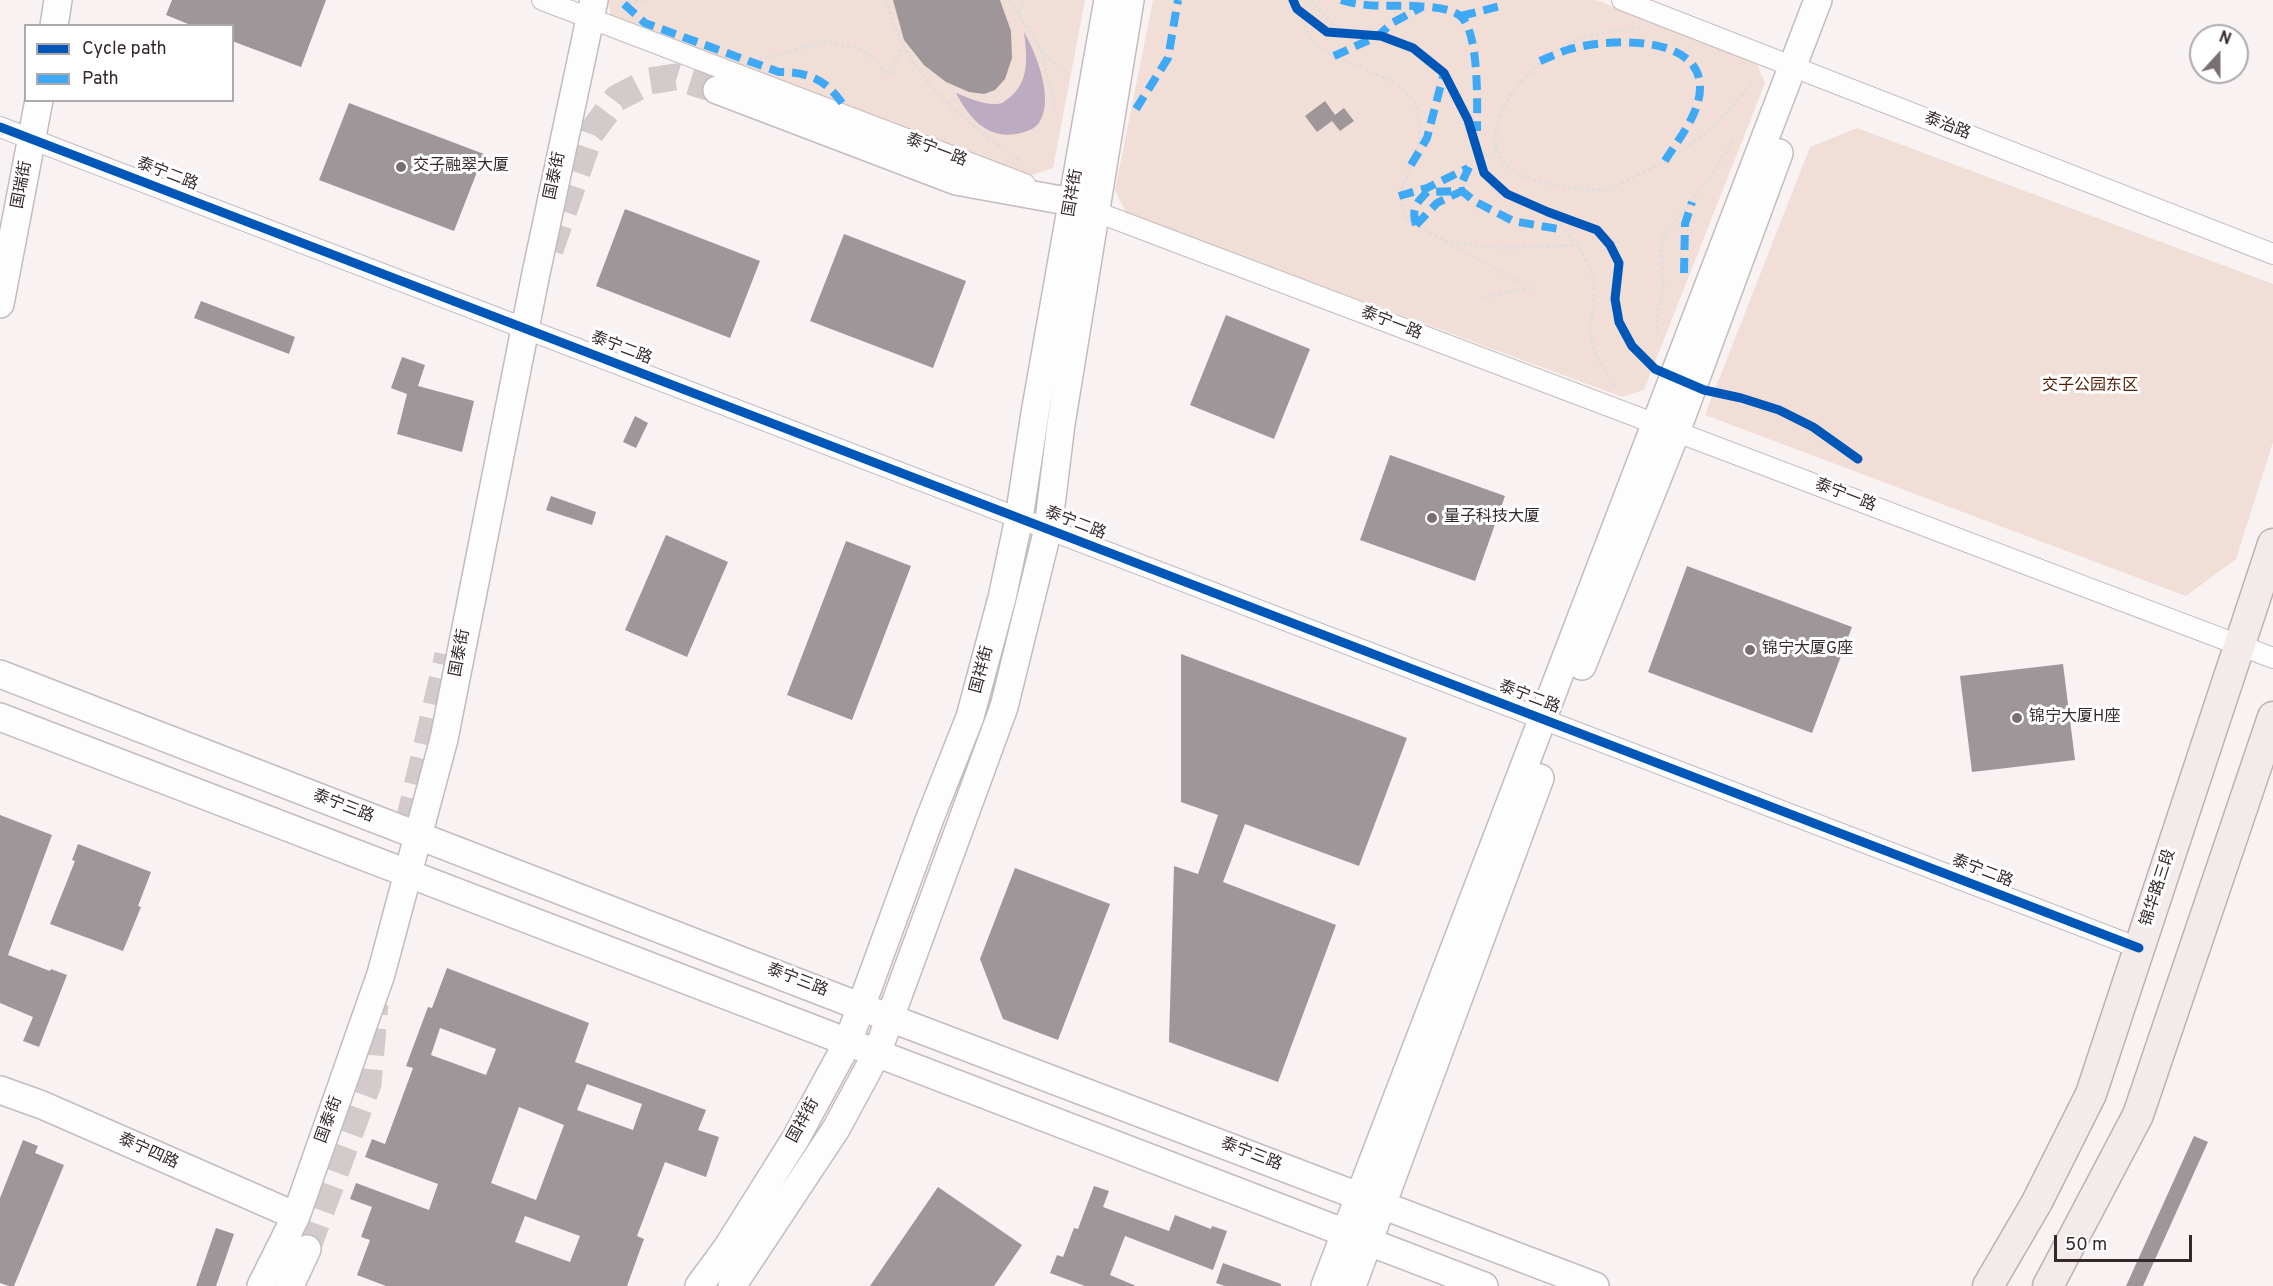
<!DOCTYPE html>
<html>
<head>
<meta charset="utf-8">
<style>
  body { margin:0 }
  #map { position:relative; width:2273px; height:1286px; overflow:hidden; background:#f9f2f3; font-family:Overpass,sans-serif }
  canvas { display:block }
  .legend { position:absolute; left:24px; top:24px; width:210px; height:78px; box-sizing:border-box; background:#fff; border:2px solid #aea9aa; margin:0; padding:8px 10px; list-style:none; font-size:18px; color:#34282b }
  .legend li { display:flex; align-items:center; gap:12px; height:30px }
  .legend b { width:30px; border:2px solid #aea9aa }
  .north { position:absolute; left:2189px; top:24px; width:60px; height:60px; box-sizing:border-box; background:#fff; border:2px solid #aea9aa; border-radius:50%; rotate:21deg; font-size:16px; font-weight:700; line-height:24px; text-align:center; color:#34282b }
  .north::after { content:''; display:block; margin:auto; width:21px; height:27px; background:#796f71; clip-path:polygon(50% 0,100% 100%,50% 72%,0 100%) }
  .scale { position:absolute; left:2054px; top:1235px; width:138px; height:27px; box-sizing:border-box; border:3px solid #34282b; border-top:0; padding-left:8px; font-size:18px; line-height:21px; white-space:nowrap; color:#34282b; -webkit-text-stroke:4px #fff; paint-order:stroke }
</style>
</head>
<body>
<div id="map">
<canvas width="2273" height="1286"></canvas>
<ul class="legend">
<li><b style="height:8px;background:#0057b8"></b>Cycle path</li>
<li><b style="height:8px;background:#3fa9f5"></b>Path</li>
</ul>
<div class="north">N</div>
<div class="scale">50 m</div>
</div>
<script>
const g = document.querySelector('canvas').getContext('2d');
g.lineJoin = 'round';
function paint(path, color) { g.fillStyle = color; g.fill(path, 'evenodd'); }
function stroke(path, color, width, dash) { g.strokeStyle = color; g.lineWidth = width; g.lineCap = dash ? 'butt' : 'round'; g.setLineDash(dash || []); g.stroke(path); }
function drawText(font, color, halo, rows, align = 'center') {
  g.font = font + ' Overpass,"Noto Sans SC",sans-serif'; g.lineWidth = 6; g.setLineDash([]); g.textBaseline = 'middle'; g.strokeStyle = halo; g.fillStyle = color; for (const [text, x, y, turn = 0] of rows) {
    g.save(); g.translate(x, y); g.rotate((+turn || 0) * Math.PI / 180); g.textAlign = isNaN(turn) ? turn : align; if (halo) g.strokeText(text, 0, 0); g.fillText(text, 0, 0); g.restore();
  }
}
const green = new Path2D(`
  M607 0H1085L1053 168 1029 176 613 24Z
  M1153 0H1596L1756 62 1765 83 1644 390 1622 397 1126 213 1115 190Z
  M1857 128 2273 284V442L2236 559 2186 596 1705 415 1810 147Z`);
const water = new Path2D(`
  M1024 32C1036 53 1054 98 1040 121 1037 128 1028 131 1021 133 988 141 970 119 956 93 969 98 983 105 997 104 1002 104 1005 101 1009 98 1030 82 1027 56 1024 32Z`);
const building = new Path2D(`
  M172 0H326L301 67 232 41V26H193L166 15Z
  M893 0H1000L1011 31 1012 58 1005 79 995 90 984 94 969 92 946 82 924 65 904 40Z
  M1325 101 1335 115 1344 108 1354 121 1340 131 1332 121 1317 132 1305 116Z
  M349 103 484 154 454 231 319 180Z
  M625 209 760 261 730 338 596 286Z
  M844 234 966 281 933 368 810 321Z
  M201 301 295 337 289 354 194 318Z
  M1226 315 1310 349 1274 439 1190 405Z
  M402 357 425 365 418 386 474 401 462 452 397 434 407 394 391 388Z
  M635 416 648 423 636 448 623 442Z
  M1390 455 1505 496 1475 581 1360 540Z
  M551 496 596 512 592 525 546 510Z
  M666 535 728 562 687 657 625 630Z
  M846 541 911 566 852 720 787 695Z
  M1687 566 1852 627 1812 733 1648 672Z
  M1181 654 1407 738 1359 866 1245 824 1223 882 1336 925 1278 1082 1169 1042 1174 866 1198 874 1218 815 1181 802Z
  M2063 664 2075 760 1972 772 1960 676Z
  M0 815 52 835 8 955 50 971 51 969 67 975 39 1047 23 1041 33 1017 0 1003Z
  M78 844 151 872 138 906 141 907 123 951 50 924 75 861 72 860Z
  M1015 868 1110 904 1058 1040 1003 1019 980 959Z
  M447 968 589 1023 575 1062 706 1110 698 1130 719 1137 706 1177 665 1162 637 1236 644 1239 627 1286H386L357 1275 370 1240 361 1237 372 1207 350 1199 356 1183 429 1210 438 1184 365 1157 372 1139 385 1144 413 1068 406 1066 428 1007 432 1008ZM440 1028 496 1049 486 1075 431 1055ZM587 1084 642 1104 633 1130 577 1110ZM519 1107 564 1125 536 1200 491 1183ZM525 1216 580 1236 570 1262 515 1242Z
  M2194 1136 2208 1142 2143 1286H2126Z
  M23 1140 38 1146 35 1153 64 1165 14 1286H9L0 1283V1198Z
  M1094 1186 1109 1191 1103 1207 1169 1231 1175 1215 1211 1229 1212 1226 1227 1231 1213 1270 1125 1236 1110 1275 1136 1286H1085L1050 1273 1057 1255 1063 1257 1074 1228 1078 1229Z
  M938 1187 1022 1245 994 1286H870Z
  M216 1228 234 1234 216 1286H196Z
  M1223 1263 1281 1284V1286H1225L1216 1283Z`);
const secondaryTunnel = new Path2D(`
  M550 250 591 133 617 98 650 81 675 77 717 90
  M408 825 448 655
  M307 1249 368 1084 375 1004`);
const path = new Path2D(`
  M886 0C907 79 959 117 1022 162
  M1009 0 1040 48 1056 109
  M1311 0 1332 24 1351 34
  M617 5 645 0
  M1297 9 1312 42 1334 56 1398 84 1416 104 1421 139 1399 196 1407 220 1530 288 1479 298
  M1019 15 1024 0
  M1640 27C1618 31 1594 33 1573 42 1538 57 1477 115 1501 158 1510 174 1530 179 1547 183 1565 188 1587 191 1606 189 1615 187 1626 180 1635 176 1686 154 1719 125 1753 81
  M1041 49 1054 64 1068 71
  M754 61 823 42 859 48 878 61 883 72 891 73 903 44
  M1479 159 1497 149
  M1548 212C1565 231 1583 248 1591 272 1599 293 1589 316 1591 337 1593 356 1606 372 1615 387
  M1451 242 1500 248 1578 245
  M1657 335V313L1664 291 1661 252 1664 235 1711 176 1735 138`);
const street = new Path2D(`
  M542 0 1025 184
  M1622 0 2273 254
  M0 127 2139 948
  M1086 208 2273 658`);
const secondary = new Path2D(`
  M54 26 58 0
  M717 90 956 181 1072 202
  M0 304 39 100
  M1582 666 1676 432 1779 153
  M0 674 890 1018 1595 1286
  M0 717 1484 1286
  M0 1090 42 1105 296 1216
  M261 1286 296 1216 381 974 444 739 535 278 594 0
  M290 1286 307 1249
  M699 1286 727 1248 796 1138 848 1042 930 818 970 717 1002 598 1019 518 1035 413 1108 0
  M732 1286 836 1129 877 1053 1004 707 1048 529 1061 424 1130 0
  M1325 1286 1818 0
  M1352 1286 1540 778`);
const primary = new Path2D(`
  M1988 1286 2037 1202 2091 1094 2273 544
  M2048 1286 2138 1115 2273 717`);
const quiet = new Path2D(`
  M1341 0C1368 8 1387 5 1414 6 1429 7 1446 7 1459 15 1480 28 1477 107 1477 131
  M624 4 645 23 779 72C810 72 827 80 844 106
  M1461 16 1504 5
  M1334 56 1378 36 1392 23 1422 7
  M1540 61C1550 57 1560 52 1570 49 1605 39 1698 33 1700 86 1701 114 1676 142 1663 164
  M1136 109 1168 58 1178 0
  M1411 165 1427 138 1444 73
  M1469 167 1460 187 1462 191 1474 201 1513 221 1564 230
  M1399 196 1427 188 1468 168
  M1416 225 1437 203 1462 191 1428 192
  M1416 225C1410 205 1420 200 1432 187
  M1684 273 1685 224 1692 202`);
const cycleway = new Path2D(`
  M1293 0 1297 9 1327 32 1381 36 1413 48 1444 73 1468 120 1484 173 1507 194 1548 212 1597 230 1610 245 1619 263 1615 299 1619 322 1632 346 1655 369 1704 390 1741 398 1779 410 1813 427 1858 459
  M0 127 2139 948`);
const markers = [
  [401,167,6,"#796f71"],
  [1432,518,6,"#796f71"],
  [1750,650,6,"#796f71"],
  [2017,718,6,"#796f71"]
];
const streetNames = [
  ["泰治路",1947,127,21],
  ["泰宁一路",936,151,21],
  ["泰宁二路",167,175,21],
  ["国泰街",556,176,-78],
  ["国瑞街",23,185,-79],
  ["国祥街",1074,193,-80],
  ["泰宁一路",1391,324,21],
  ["泰宁二路",621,349,21],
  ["泰宁一路",1845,496,21],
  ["泰宁二路",1075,524,21],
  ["国泰街",461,653,-79],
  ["国祥街",983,670,-75],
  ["泰宁二路",1529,698,21],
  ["泰宁三路",343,807,21],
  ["泰宁二路",1982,872,21],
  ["锦华路三段",2159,888,-72],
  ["泰宁三路",797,981,21],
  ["国泰街",330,1120,-70],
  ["国祥街",804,1121,-61],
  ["泰宁四路",148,1152,24],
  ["泰宁三路",1251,1155,21]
];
const poiNames = [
  ["交子融翠大厦",413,167],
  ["量子科技大厦",1444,518],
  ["锦宁大厦G座",1762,650],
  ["锦宁大厦H座",2029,718]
];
const parkNames = [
  ["交子公园东区",2090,387]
];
paint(green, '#f1ded6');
paint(water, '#bdabc1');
paint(building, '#9e9699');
stroke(secondaryTunnel, '#d2cacb', 27, [27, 14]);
stroke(street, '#c4bbbd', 22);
stroke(secondary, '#c4bbbd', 30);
stroke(primary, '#c0b0b0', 33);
stroke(path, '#dfdddd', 3, [3, 3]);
stroke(street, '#fefdfd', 20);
stroke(secondary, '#fefdfd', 27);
stroke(primary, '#f3eaea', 30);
stroke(quiet, '#3fa9f5', 8, [15, 8]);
stroke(cycleway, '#0057b8', 9);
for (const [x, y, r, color] of markers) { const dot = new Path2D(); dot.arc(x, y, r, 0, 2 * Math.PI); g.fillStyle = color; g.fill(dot); stroke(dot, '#fff', 2); }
drawText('16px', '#34282b', '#fff', streetNames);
drawText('16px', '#34282b', '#fff', poiNames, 'left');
drawText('16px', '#4e1d02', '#fff', parkNames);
</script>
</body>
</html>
